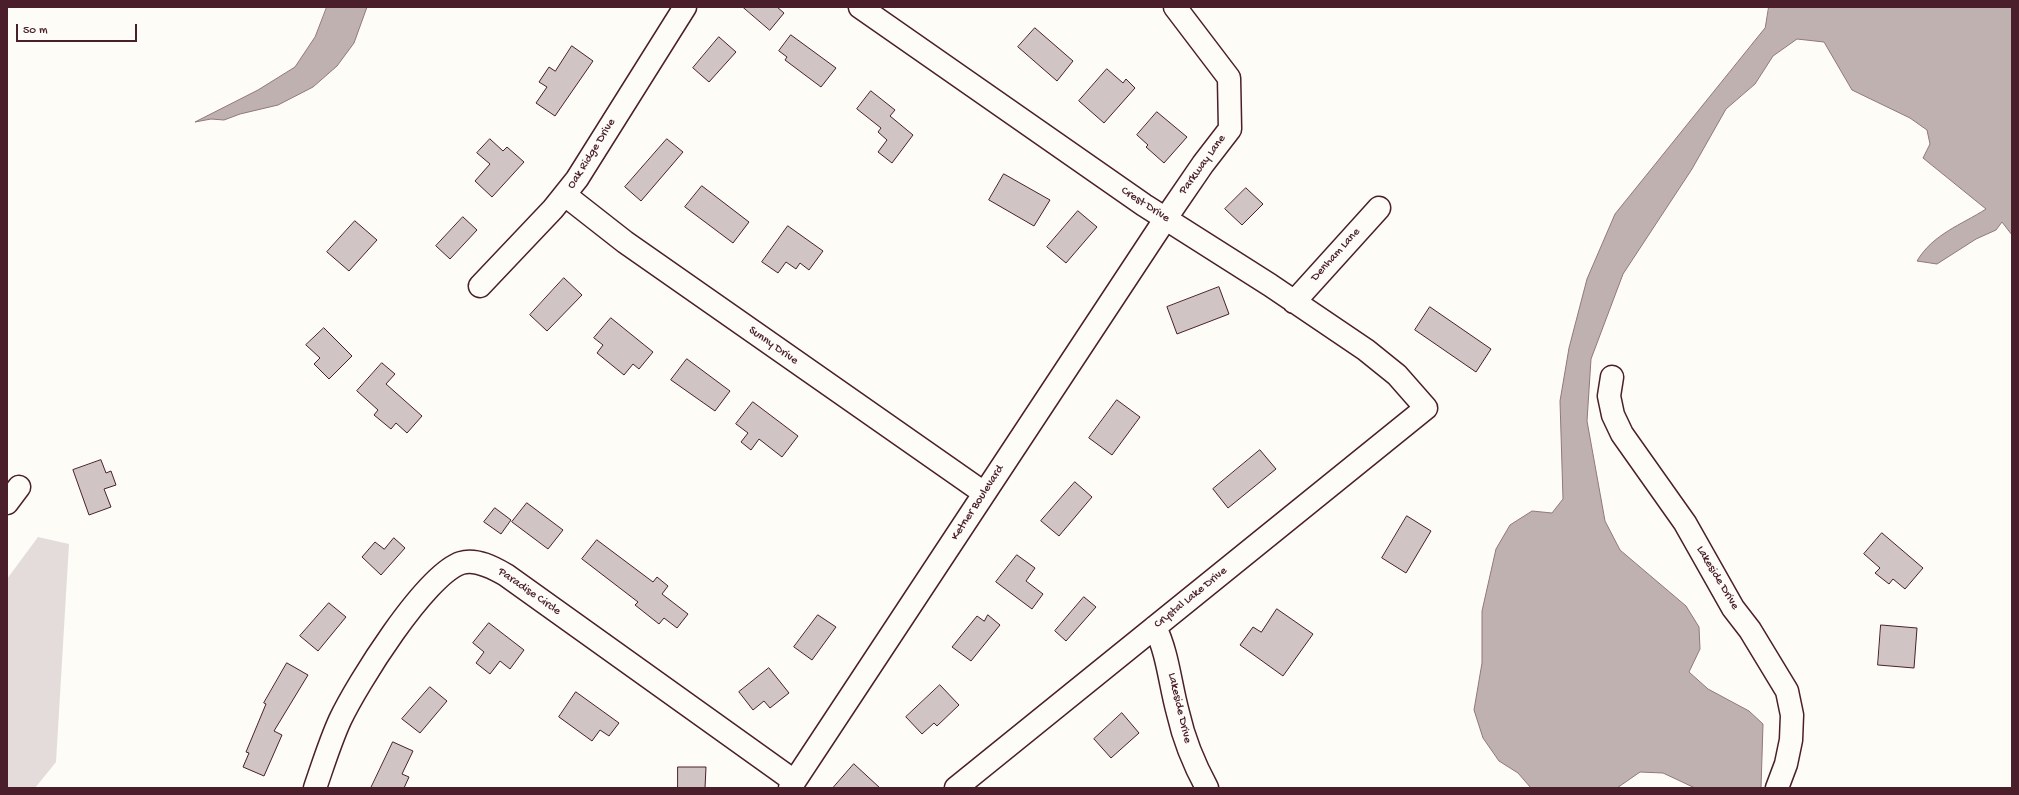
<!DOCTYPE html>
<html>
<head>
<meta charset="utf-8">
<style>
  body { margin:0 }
  #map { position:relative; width:2019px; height:795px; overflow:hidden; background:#fdfcf7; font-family:"Gochi Hand",sans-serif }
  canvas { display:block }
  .frame { position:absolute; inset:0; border:8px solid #4a1f2b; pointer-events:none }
  .scale { position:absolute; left:16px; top:24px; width:121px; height:18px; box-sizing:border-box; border:2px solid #4a1f2b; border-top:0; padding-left:5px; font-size:12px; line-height:14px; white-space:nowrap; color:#4a1f2b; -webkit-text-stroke:3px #fdfcf7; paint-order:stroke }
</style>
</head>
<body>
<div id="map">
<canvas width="2019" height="795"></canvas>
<div class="frame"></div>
<div class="scale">50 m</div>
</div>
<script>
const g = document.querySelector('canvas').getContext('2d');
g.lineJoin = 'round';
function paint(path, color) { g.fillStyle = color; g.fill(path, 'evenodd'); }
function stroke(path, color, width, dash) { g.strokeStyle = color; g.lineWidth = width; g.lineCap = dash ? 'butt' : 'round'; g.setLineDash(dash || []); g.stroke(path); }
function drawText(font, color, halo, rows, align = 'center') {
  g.font = font + ' "Gochi Hand",sans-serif'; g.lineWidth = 4; g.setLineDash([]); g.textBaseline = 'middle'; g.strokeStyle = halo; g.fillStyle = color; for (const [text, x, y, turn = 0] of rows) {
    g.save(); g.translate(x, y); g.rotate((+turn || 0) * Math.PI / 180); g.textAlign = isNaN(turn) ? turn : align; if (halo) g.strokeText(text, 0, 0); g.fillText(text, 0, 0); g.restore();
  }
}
const green = new Path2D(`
  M38 537 69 544 56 762 35 788H7V579Z`);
const water = new Path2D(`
  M327 7H367L354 43 337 66 313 87 278 105 240 114 224 120 211 119 195 122 258 90 295 67 315 37Z
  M1769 7H2012V235L2002 222 1996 230 1976 239 1937 264 1917 261C1933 234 1961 225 1986 209L1923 158 1930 144 1927 130 1910 118 1852 90 1824 42 1797 39 1773 56 1755 84 1726 109 1692 169 1623 274 1591 359 1587 421 1605 521 1620 550 1686 606 1699 627 1700 649 1689 672 1708 689 1749 711 1763 724 1761 788H1695L1663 773 1640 772 1617 788H1531L1518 773 1499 761 1483 738 1474 710 1482 663V611L1496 549 1510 525 1532 511 1552 513 1563 499 1560 401 1569 348 1587 279 1615 214 1765 28Z`);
const building = new Path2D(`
  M743 7H777L784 13 770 30Z
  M1035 28 1073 61 1057 81 1018 47Z
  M791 35 836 68 821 87 785 60 787 57 779 51Z
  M719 37 736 52 709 82 693 68Z
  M572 46 593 61 555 116 536 103 547 87 539 82 549 67 555 71Z
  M1107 69 1123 83 1126 79 1135 88 1104 123 1079 101Z
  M871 91 895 110 890 116 913 135 892 163 878 152 887 140 878 132 881 128 857 109Z
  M1157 112 1187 137 1164 163 1146 147 1148 145 1137 135Z
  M490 139 503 151 507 147 524 162 492 197 475 181 490 164 477 153Z
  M667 139 683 152 641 201 625 187Z
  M1004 174 1050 200 1034 226 989 200Z
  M702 186 749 222 733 243 685 207Z
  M1246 188 1263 204 1242 225 1225 209Z
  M1078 211 1097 227 1066 263 1047 247Z
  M463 217 477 230 450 259 436 246Z
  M355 221 377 240 349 271 327 252Z
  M788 226 823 251 809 270 800 263 796 269 786 262 778 273 762 262Z
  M564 278 582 295 547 331 530 315Z
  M1219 287 1229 314 1177 334 1167 307Z
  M1430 307 1491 349 1476 372 1415 330Z
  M611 318 653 352 639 369 633 364 624 375 597 353 603 345 594 338Z
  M324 328 352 356 329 379 314 364 320 358 306 345Z
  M687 359 730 391 715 411 671 380Z
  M382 363 395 374 386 384 422 416 407 433 396 423 391 429 374 415 378 410 357 391Z
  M1117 400 1140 417 1112 455 1089 438Z
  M753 402 798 436 782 457 759 439 751 450 741 442 748 433 736 424Z
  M1260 450 1276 469 1228 508 1213 489Z
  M101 460 106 473 111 471 116 485 104 489 111 507 89 515 73 470Z
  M1075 482 1092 497 1059 536 1041 521Z
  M527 503 563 530 548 549 512 522Z
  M495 508 511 520 501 534 484 522Z
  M1407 516 1431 531 1406 573 1382 558Z
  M1882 533 1923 568 1905 589 1893 579 1889 584 1875 573 1880 568 1864 554Z
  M394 538 405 548 381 575 362 557 375 542 384 549Z
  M597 540 653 582 657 577 668 586 662 594 688 614 677 628 664 618 659 624 635 605 638 602 582 559Z
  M1017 555 1035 568 1026 581 1043 594 1032 609 996 582Z
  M1084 597 1096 607 1066 641 1055 631Z
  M329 603 346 617 318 651 300 636Z
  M1277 609 1313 634 1283 676 1240 645 1253 627 1261 632Z
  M818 615 836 627 812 660 794 647Z
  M988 615 1000 625 971 661 952 647 977 616 984 621Z
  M489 623 524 650 510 669 500 661 490 674 476 663 484 652 473 643Z
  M1881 625 1917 628 1914 668 1878 665Z
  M287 663 308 675 274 731 282 735 264 776 243 767 249 753 246 752 266 704 264 703Z
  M769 668 789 693 770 708 764 701 753 710 739 692Z
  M940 685 959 705 937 726 934 723 922 734 906 717Z
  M430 687 447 701 420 733 402 719Z
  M576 692 619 723 609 736 600 730 592 741 559 717Z
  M1122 713 1139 733 1111 758 1094 739Z
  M393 742 413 751 402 774 409 777 404 788H371Z
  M854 764 880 788H833Z
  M678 767H706L705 788H678Z`);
const minor = new Path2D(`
  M860 7 1144 205 1270 285 1366 350 1397 375 1426 408 956 788
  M565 195 625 242 984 493
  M480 286 553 209 577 179 685 7
  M1294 302 1379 208
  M1612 377 1609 396 1613 415 1622 434 1685 523 1733 608 1750 630 1787 691 1792 715 1791 740 1786 764 1777 788
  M7 503 19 487
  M1155 627C1168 654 1170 684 1178 713 1184 740 1194 764 1207 788
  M315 788C323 765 330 742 340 720 357 684 425 575 461 563 476 558 494 568 506 575L794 781
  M790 788 1166 218 1203 164 1230 129 1229 78 1175 7`);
const streetNames = [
  ["Oak Ridge Drive",592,154,-58],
  ["Parkway Lane",1203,165,-54],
  ["Crest Drive",1145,205,33],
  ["Denham Lane",1336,255,-48],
  ["Sunny Drive",773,346,35],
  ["Ketner Boulevard",978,503,-57],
  ["Lakeside Drive",1717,578,59],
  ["Paradise Circle",529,592,35],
  ["Crystal Lake Drive",1191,598,-39],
  ["Lakeside Drive",1179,708,77]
];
paint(green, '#e3dcda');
paint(water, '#c0b1b1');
stroke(water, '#91777b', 1);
paint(building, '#d0c5c4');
stroke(building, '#4a1f2b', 1);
stroke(minor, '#4a1f2b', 25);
stroke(minor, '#fdfcf7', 22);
drawText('12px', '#4a1f2b', '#fdfcf7', streetNames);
</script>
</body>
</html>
